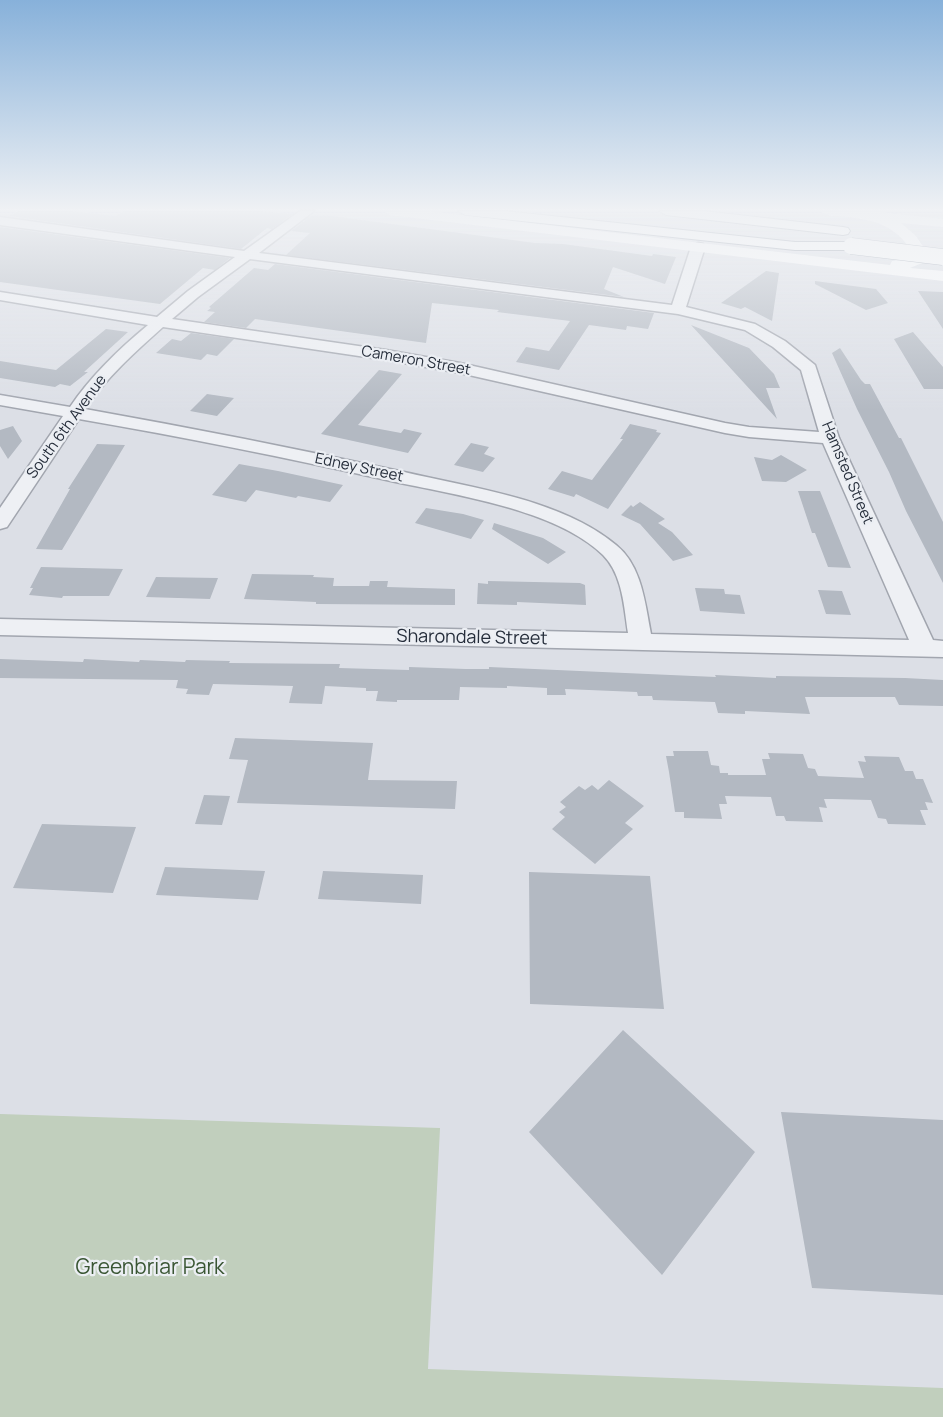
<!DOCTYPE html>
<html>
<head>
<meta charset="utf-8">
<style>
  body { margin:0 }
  canvas { display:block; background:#dcdfe6 }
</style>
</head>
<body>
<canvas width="943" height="1417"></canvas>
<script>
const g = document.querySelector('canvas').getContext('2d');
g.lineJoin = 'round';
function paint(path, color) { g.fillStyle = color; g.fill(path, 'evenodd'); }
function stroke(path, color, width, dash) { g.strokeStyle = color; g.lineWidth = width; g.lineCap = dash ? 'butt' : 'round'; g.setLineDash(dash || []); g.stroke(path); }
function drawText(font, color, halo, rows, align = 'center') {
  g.font = font + ' Manrope,sans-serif'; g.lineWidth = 4.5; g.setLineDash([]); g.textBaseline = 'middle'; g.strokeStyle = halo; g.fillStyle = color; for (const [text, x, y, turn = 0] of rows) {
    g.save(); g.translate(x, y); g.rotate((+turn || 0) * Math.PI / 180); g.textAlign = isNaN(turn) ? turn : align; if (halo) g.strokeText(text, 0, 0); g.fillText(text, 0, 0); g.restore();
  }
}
const green = new Path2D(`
  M0 1114 440 1128 428 1369 943 1388V1417H0Z`);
const building = new Path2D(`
  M18 211H72L116 216 123 211H261L293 214 272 229 267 228 241 249 9 216Z
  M324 215 535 243 563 244 652 256 653 254 676 257 665 284 613 267 604 289 624 297 286 255 310 233 291 231 311 216Z
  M0 227 230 258 215 270 203 268 160 304 116 298 0 282Z
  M275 264 654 313 648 329 627 326 626 330 589 325 559 370 516 362 526 347 549 351 570 321 497 312 499 310 432 303 426 343 255 319 246 328 204 322 215 312 207 311 211 308 209 307 254 268 268 270Z
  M766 271 779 273 772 321 745 307 741 309 721 303Z
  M815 281 876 289 888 303 866 310 815 284Z
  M918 291 943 292V329Z
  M691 325 749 348 774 374 780 388H766L777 419Z
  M106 329 128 332 84 372H88L70 386 60 384 55 387 0 378V361L56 370Z
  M913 332 943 367V389H924L894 339Z
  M191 333 234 339 217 356 207 354 201 360 156 353 172 339 181 341Z
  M840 348 861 380 865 384H870L899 438H901L943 522V583L906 511 889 472 857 409 832 353Z
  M379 370 402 374 358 425 401 433 404 429 422 433 408 453 321 434Z
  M207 394 234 398 217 416 190 411Z
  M630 424 657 430 656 432 661 433 608 509 576 494 574 497 548 489 562 471 592 480 623 439H620Z
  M13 426 22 441 8 459 0 446V430Z
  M471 443 489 447 484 454 495 458 483 472 454 465Z
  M97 444 125 445 62 550 36 549 70 489H68Z
  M781 455 807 470 786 482 762 481 754 457 772 460Z
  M239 464 278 471 343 485 330 502 298 496 296 498 256 490 246 502 212 495Z
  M798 491H820L851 568 828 567 815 533H812Z
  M640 502 665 519 658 523 672 532 693 555 673 561 640 524 621 515 631 505 633 507Z
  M426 508 463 514 484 520 471 539 415 523Z
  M494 523 543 538 566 552 548 564 492 529Z
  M41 567 123 569 109 596H63L62 598 29 595 33 588H30Z
  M252 574 314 575 313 577 334 578 333 586H369L370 581H388L387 587 455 589V605L316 604V602L244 599Z
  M156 577 218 578 210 599 146 597Z
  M488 581 580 583 585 585 586 605 517 602V605L477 604 478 583 488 584Z
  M695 588 724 589 725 594 740 595 745 614 700 611Z
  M818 590 842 591 851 615 826 614Z
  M0 659 83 662 84 659 139 662 140 660 185 662 186 660 230 661 229 663 340 664 339 668 409 670V667L466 669H489V667L716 677 715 675 776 678V676L905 678 943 680V706L899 705 895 697H805L810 714 745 711V714L718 713 715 702 653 700 652 696H638L637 692 565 689 566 695H547V688L507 686V688L460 687 459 700H397V702L376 701 378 691H366V688L325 686 322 704 289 703 293 686 213 684 209 695 186 694 188 689 176 688 178 680 0 678Z
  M235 738 373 743 368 780 457 781 455 809 237 803 248 760 229 759Z
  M673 751H708L711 765 719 766 720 773H728V775H766L762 759H770L768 753 803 754 808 768 815 769 818 776 864 778 858 761 866 762 864 756 899 757 905 771H913L916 779H923L933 803 925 802 928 810H920L926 825 888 824 886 819 878 818 871 800 832 799H824L827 808 819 807 823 822 786 821 784 816H776L771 797 725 796 727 804H719L722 819 684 818V812H675L669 772 666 756H674Z
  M609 780 644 806 625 823 633 829 595 864 552 829 565 817 559 812 566 807 560 802 579 786 585 790 592 785 598 790Z
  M204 795 230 796 222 825 195 824Z
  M42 824 136 827 113 893 13 888Z
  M165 867 265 871 258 900 156 895Z
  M323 871 423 875 421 904 318 899Z
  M529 872 650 876 664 1009 530 1004Z
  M623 1030 755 1152 662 1275 529 1132Z
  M781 1112 943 1120V1295L812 1288Z`);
const street = new Path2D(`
  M300 211H314L259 253 672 305 691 247 698 243 703 244 705 247 686 307 755 324 785 341 815 365 839 438 933 640 943 641V657L0 635V619L628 633C624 608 623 575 603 555 556 509 454 495 391 481 288 458 184 437 79 419L7 527 0 529V508L63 416 0 405V395L70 407C91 376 119 349 148 325L0 300V292L157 317 188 291 235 257 0 225V217L244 251ZM250 259 678 314 745 330 773 347 801 370 819 432 749 427 725 423 460 363 386 350 172 319 198 297ZM163 327 386 360 460 373 725 433 749 437 823 443 909 640 651 634C645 603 642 566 616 545 561 499 472 488 404 472 298 449 192 428 85 409 106 378 135 352 163 327Z`);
const secondary = new Path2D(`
  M383 211H426L890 265 892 261 907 259 914 254C894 223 874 220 840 216 833 216 826 216 821 211H869L943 219V227L901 223 916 236 928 254 922 263 910 268 943 271V281L390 215Z`);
const highway = new Path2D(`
  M458 211H505L795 242H851L856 243 858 246 856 249 851 250H795L465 215Z
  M659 211H704L843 227 848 228 850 231 848 234 843 235 666 215Z`);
const highwayBridge = new Path2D(`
  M851 246 943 257`);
const farStreetnames = [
  ["Cameron Street",416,361,10],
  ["South 6th Avenue",67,427,-54],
  ["Edney Street",359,468,12],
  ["Hamsted Street",847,473,67]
];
const streetNames = [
  ["Sharondale Street",472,638,1]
];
const nearParknames = [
  ["Greenbriar Park",150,1268]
];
paint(green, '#c1cfbd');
paint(building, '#b3b9c2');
stroke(street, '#a2a6af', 3);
stroke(highway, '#848d9c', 2);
paint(street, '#eef0f4');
paint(secondary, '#fff');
paint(highway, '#fff');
stroke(highwayBridge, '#848d9c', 17, []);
stroke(highwayBridge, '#fff', 16);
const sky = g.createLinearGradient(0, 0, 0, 410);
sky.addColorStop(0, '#87b1da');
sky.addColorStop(0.51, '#eff1f4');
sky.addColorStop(1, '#eff1f400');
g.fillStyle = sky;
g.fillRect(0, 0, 943, 410);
drawText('15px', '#262e3b', '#ebeef3', farStreetnames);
drawText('18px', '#262e3b', '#ebeef3', streetNames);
drawText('21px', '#3a5634', '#ebeef3', nearParknames);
</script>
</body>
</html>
